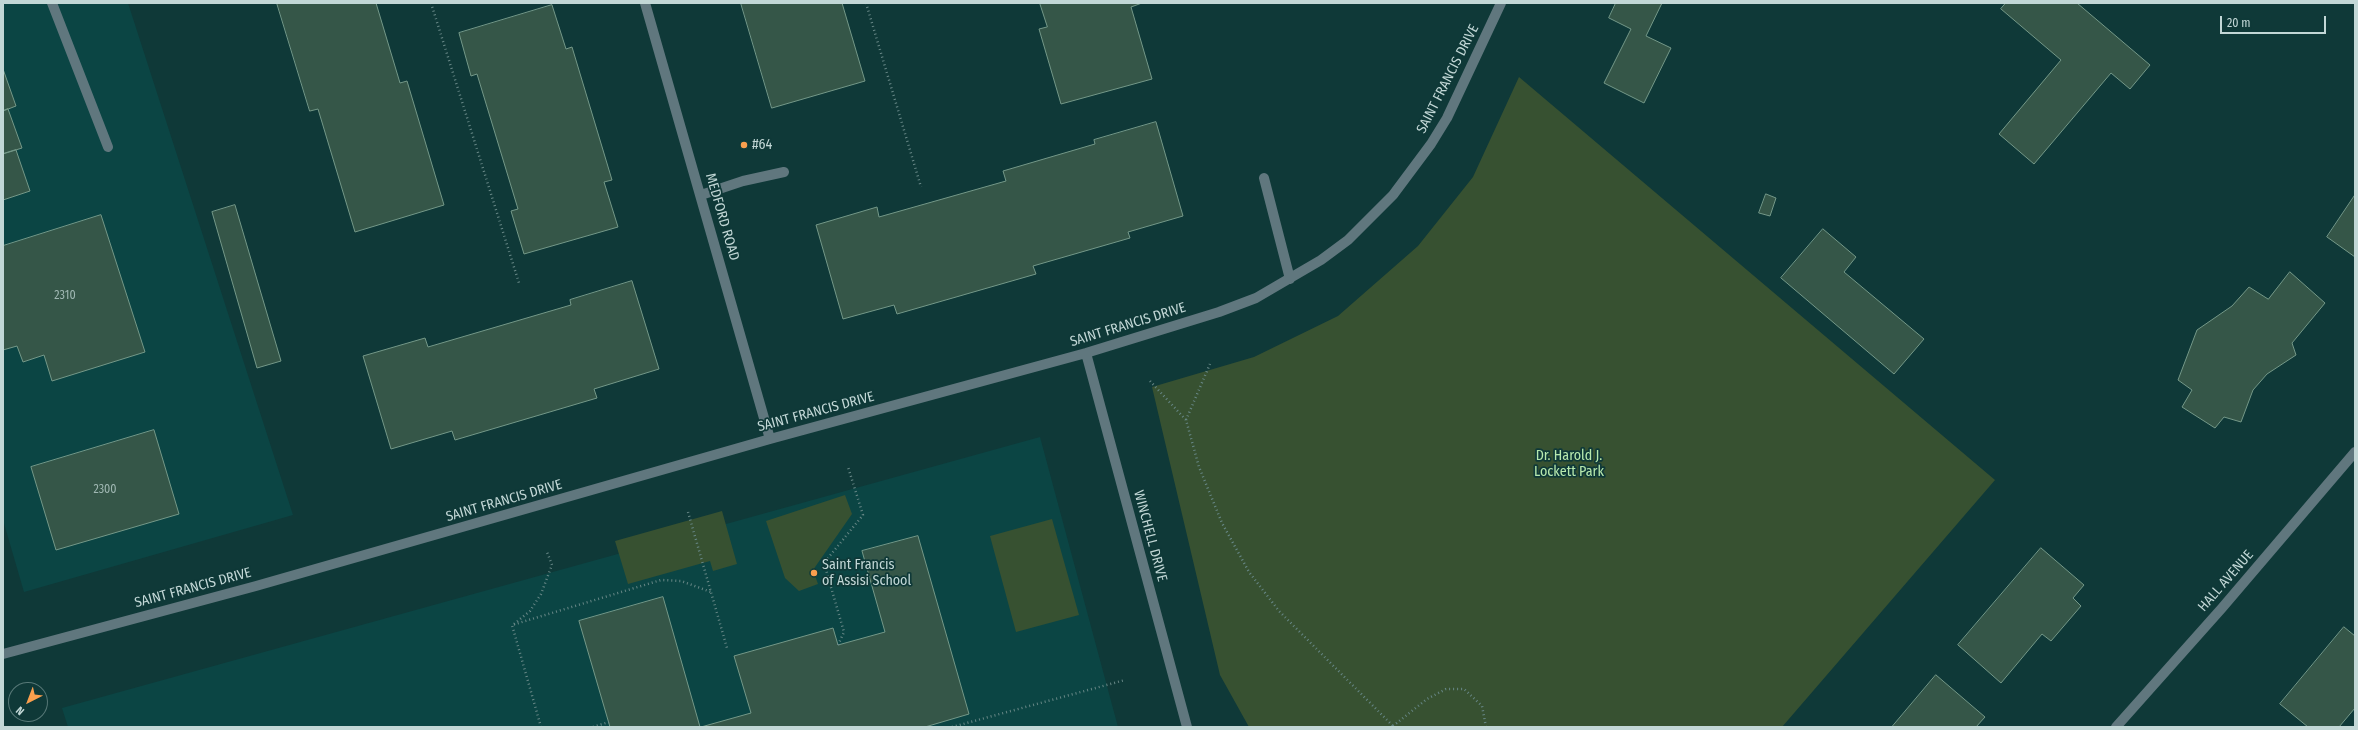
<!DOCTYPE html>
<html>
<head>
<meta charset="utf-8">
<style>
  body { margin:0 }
  #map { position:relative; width:2358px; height:730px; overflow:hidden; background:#0f3938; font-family:"Fira Sans Condensed",sans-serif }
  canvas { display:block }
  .frame { position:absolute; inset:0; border:4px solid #c2d7d6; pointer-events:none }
  .north { position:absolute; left:8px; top:682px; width:40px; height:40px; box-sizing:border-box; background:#0f3938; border:1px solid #577877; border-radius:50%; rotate:222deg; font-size:11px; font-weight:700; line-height:16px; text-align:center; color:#c2d7d6 }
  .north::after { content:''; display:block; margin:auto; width:14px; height:18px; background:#fa9f4e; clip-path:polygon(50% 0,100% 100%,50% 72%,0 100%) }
  .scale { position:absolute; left:2220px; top:16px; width:106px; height:18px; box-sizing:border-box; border:2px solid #c2d7d6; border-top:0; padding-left:5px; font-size:12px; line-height:14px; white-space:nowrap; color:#c2d7d6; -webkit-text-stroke:3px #0f3938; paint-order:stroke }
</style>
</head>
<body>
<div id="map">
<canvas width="2358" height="730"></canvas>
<div class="frame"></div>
<div class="north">N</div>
<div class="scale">20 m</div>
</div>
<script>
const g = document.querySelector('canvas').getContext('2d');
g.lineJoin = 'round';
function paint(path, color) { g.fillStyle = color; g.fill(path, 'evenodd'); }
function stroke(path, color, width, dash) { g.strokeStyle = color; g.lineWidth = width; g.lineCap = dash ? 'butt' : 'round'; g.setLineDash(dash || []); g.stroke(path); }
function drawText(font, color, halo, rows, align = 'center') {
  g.font = font + ' "Fira Sans Condensed",sans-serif'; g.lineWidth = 3.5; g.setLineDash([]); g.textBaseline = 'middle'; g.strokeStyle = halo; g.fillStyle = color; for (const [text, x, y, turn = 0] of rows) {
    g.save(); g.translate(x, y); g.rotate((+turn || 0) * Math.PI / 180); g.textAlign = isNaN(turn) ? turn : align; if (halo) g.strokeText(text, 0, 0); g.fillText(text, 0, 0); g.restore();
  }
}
const built = new Path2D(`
  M3 3H128L293 515 24 592 3 520Z
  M1040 437 1118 727H68L62 708Z`);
const green = new Path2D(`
  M1519 77 1995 480 1782 727H1249L1220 675 1152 387 1254 357 1338 316 1418 246 1473 177Z
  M845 495 852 514 813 570 818 584 799 591 785 578 766 521Z
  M722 511 737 564 713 571 710 561 628 584 615 541Z
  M1052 519 1079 615 1016 632 990 536Z`);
const building = new Path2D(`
  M277 3H376L400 83 407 81 444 205 355 232 318 109 310 111Z
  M741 3H842L865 81 772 108Z
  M1040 3H1142L1131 7 1152 79 1061 104 1039 29 1047 27Z
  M1616 3H1662L1646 36 1671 48 1644 103 1604 83 1631 29 1609 18Z
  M2006 3H2077L2150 65 2130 89 2111 73 2034 164 1999 134 2061 60 2001 9Z
  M552 5 566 49 572 47 612 180 604 182 618 227 524 254 511 211 518 209 477 74 471 76 459 33Z
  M3 69 16 106 3 111Z
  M8 109 22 148 3 154V111Z
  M1156 122 1183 216 1128 232 1130 238 1033 266 1036 274 897 314 894 305 843 319 816 225 877 207 879 217 1006 181 1003 171 1095 144 1094 140Z
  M16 150 30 191 3 200V154Z
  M1766 194 1776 198 1770 216 1759 213Z
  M2355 195V257L2327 237Z
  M235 205 281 361 257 368 212 212Z
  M101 215 145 352 52 381 44 355 23 362 17 346 3 350V246Z
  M1823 229 1856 257 1844 272 1924 339 1894 374 1781 278Z
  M2290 272 2325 303 2292 343 2296 355 2267 374 2253 390 2241 422 2224 417 2215 428 2182 407 2192 390 2178 380 2197 330 2232 306 2249 287 2268 299Z
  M632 281 659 369 594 389 597 398 455 440 452 431 391 449 363 356 425 338 428 347 571 305 570 300Z
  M154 430 179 514 56 550 31 467Z
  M918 536 969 714 925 727H701L751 713 734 656 833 628 838 645 885 632 862 551Z
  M2041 548 2084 585 2073 598 2081 606 2051 641 2042 634 2001 683 1958 645Z
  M663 597 700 727H610L579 621Z
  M2344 627 2355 636V708L2339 727H2308L2280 704Z
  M1936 675 1985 717 1976 727H1892Z`);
const path = new Path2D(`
  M431 3 519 283
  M866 3 921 187
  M1150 381 1186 420 1199 467 1222 523 1249 572 1279 611 1394 727
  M1186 420 1210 364
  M688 512 727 648
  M514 624 530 611 541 594 552 565 547 552
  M838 645 844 632 824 563 863 515 848 467
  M1393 726 1427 699 1446 689H1464L1482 706 1486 727
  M541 727 512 625 661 580 681 581 711 592
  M593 727 609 722
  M952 727 1125 680`);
const minor = new Path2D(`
  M52 3 108 147
  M645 3 770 439
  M1264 178 1290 279
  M701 195 743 181 784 172
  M1086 353 1187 727
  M3 654 256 586 770 439 1086 353 1219 312 1256 298 1321 260 1348 240 1393 195 1431 144 1447 118 1501 3
  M2116 727 2222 608 2355 452`);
const markers = [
  [744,145,4,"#fa9f4e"],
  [814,573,4,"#fa9f4e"]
];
const numberNames = [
  ["2310",65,296],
  ["2300",105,490]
];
const streetNames = [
  ["SAINT FRANCIS DRIVE",1448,79,-63],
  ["MEDFORD ROAD",722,217,74],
  ["SAINT FRANCIS DRIVE",1128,325,-17],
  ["SAINT FRANCIS DRIVE",816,412,-15],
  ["SAINT FRANCIS DRIVE",504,501,-16],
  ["WINCHELL DRIVE",1150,536,75],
  ["HALL AVENUE",2226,581,-49],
  ["SAINT FRANCIS DRIVE",193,588,-15]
];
const poiNames = [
  ["#64",752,145],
  ["Saint Francis",822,565],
  ["of Assisi School",822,581]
];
const parkNames = [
  ["Dr. Harold J.",1569,456],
  ["Lockett Park",1569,472]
];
paint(built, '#0b4544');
paint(green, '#375131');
paint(building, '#355648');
stroke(building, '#749888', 1);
stroke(path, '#678786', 2.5, [1, 3]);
stroke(minor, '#60777e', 10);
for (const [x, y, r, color] of markers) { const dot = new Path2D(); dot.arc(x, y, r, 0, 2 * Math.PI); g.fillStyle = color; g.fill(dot); stroke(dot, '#0f3938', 1.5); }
drawText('12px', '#9fb7b2', null, numberNames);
drawText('14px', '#c2d7d6', '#0f3938', streetNames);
drawText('14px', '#c2d7d6', '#0f3938', poiNames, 'left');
drawText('14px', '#b7e8ad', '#0f3938', parkNames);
</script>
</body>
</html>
